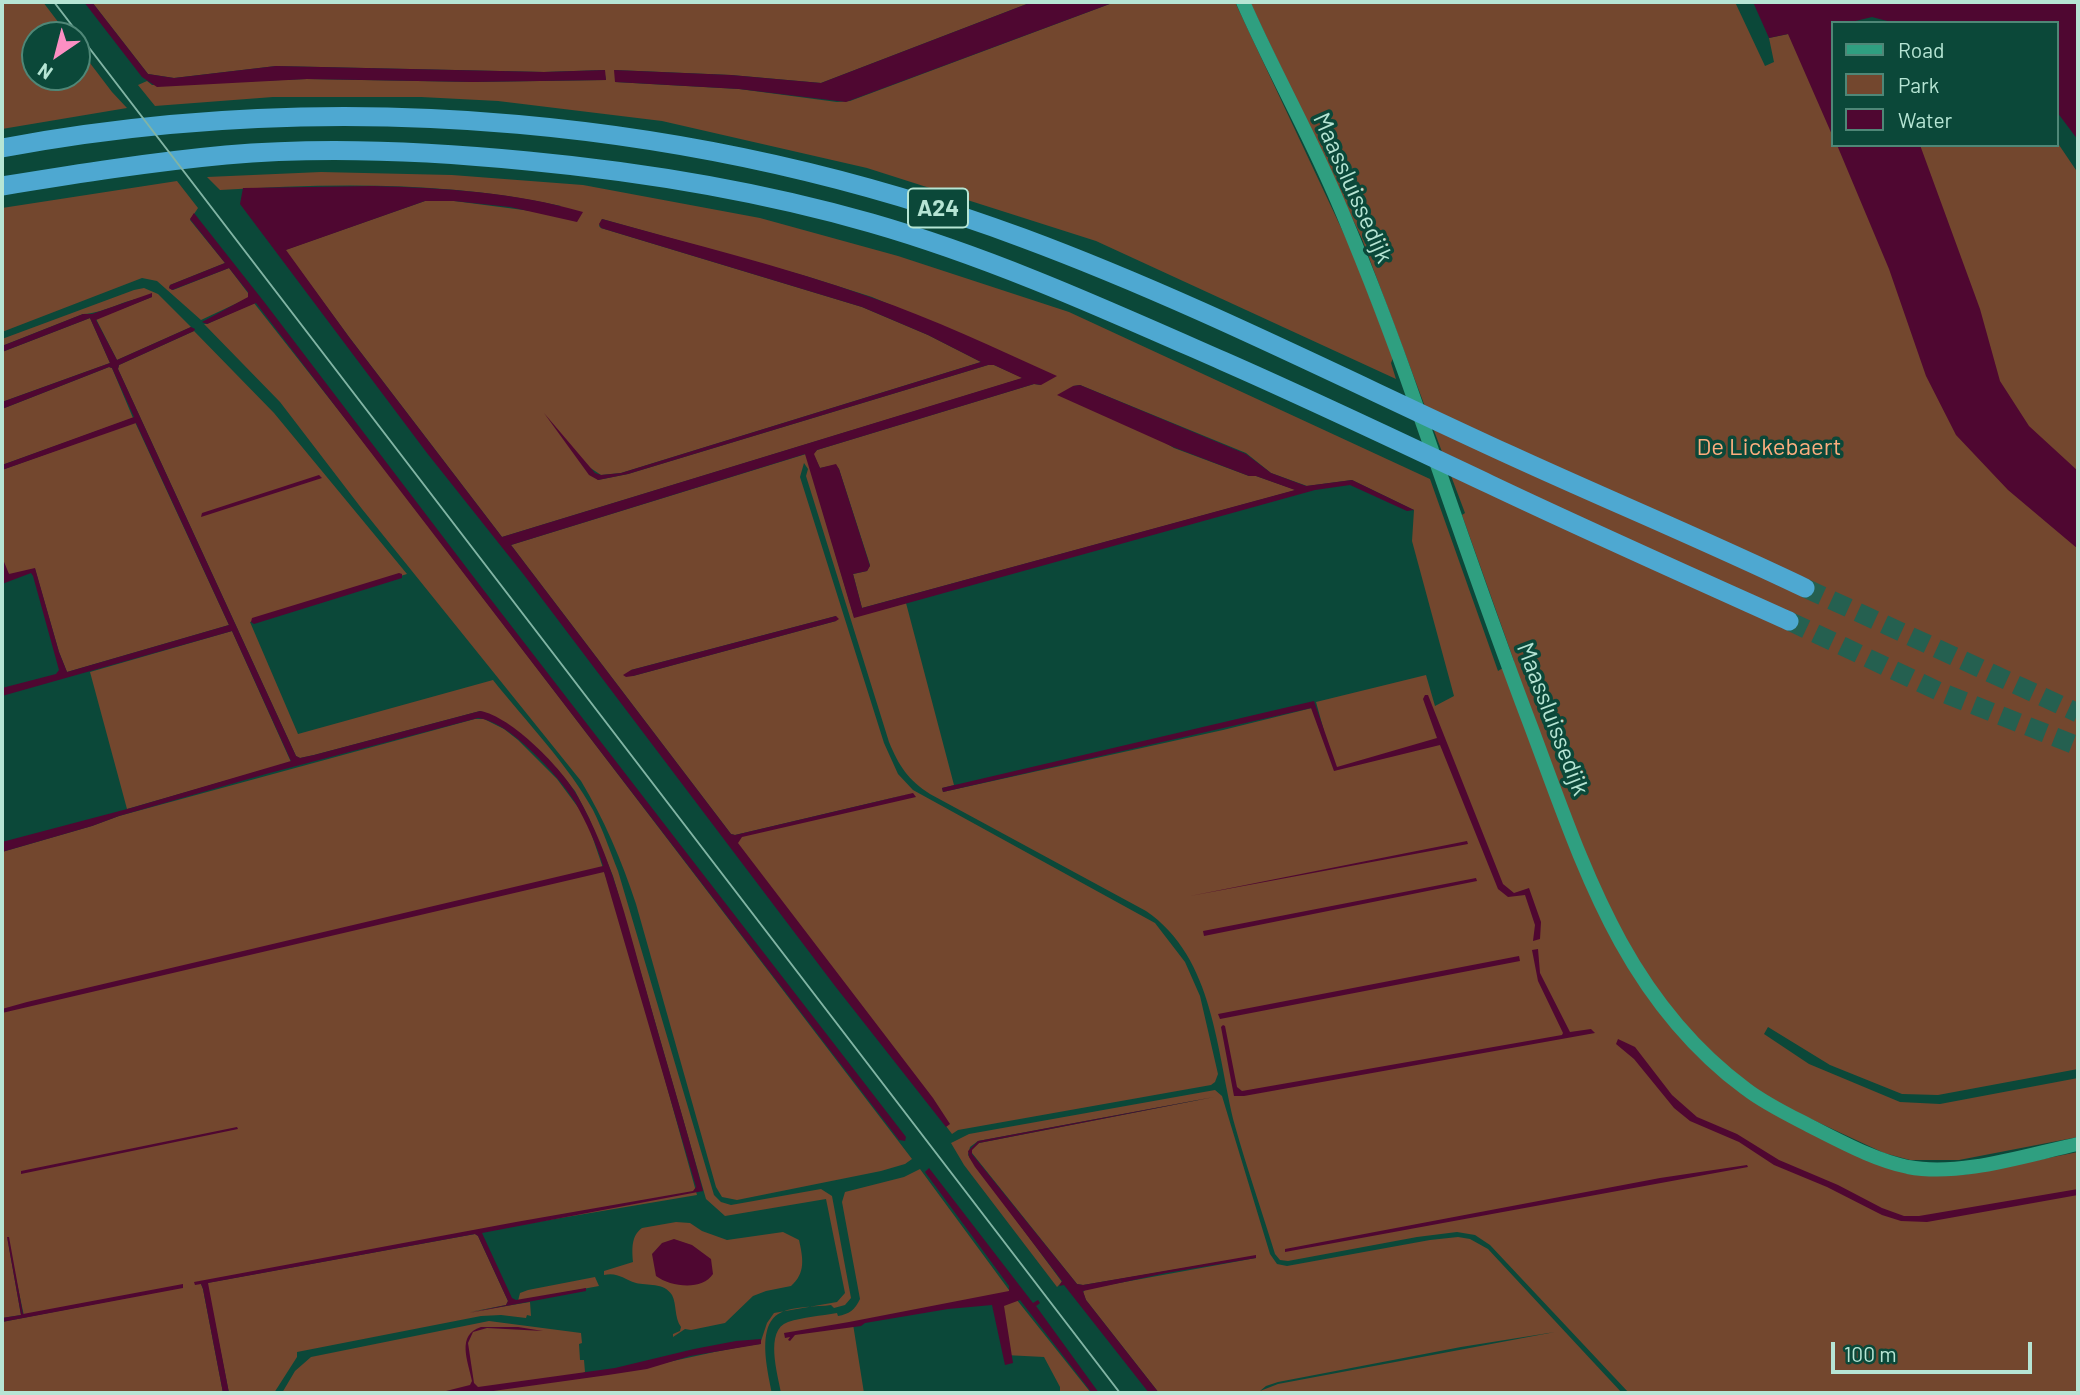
<!DOCTYPE html>
<html>
<head>
<meta charset="utf-8">
<style>
  body { margin:0 }
  #map { position:relative; width:2080px; height:1395px; overflow:hidden; background:#0b4839; font-family:Barlow,sans-serif }
  canvas { display:block }
  .frame { position:absolute; inset:0; border:4px solid #b6e5d4; pointer-events:none }
  .legend { position:absolute; left:1831px; top:21px; width:228px; height:126px; box-sizing:border-box; background:#0b4839; border:2px solid #4f8777; margin:0; padding:9px 12px; list-style:none; font-size:21px; color:#b6e5d4 }
  .legend li { display:flex; align-items:center; gap:14px; height:35px }
  .legend b { width:35px; border:2px solid #4f8777 }
  .north { position:absolute; left:21px; top:21px; width:70px; height:70px; box-sizing:border-box; background:#0b4839; border:2px solid #4f8777; border-radius:50%; rotate:215deg; font-size:19px; font-weight:700; line-height:28px; text-align:center; color:#b6e5d4 }
  .north::after { content:''; display:block; margin:auto; width:24px; height:32px; background:#fc8fc3; clip-path:polygon(50% 0,100% 100%,50% 72%,0 100%) }
  .scale { position:absolute; left:1831px; top:1342px; width:201px; height:32px; box-sizing:border-box; border:4px solid #b6e5d4; border-top:0; padding-left:9px; font-size:21px; line-height:24px; white-space:nowrap; color:#b6e5d4; -webkit-text-stroke:5px #0b4839; paint-order:stroke }
</style>
</head>
<body>
<div id="map">
<canvas width="2080" height="1395"></canvas>
<div class="frame"></div>
<ul class="legend">
<li><b style="height:9px;background:#2f9f80"></b>Road</li>
<li><b style="height:19px;background:#73472e"></b>Park</li>
<li><b style="height:19px;background:#4f0731"></b>Water</li>
</ul>
<div class="north">N</div>
<div class="scale">100 m</div>
</div>
<script>
const g = document.querySelector('canvas').getContext('2d');
g.lineJoin = 'round';
function paint(path, color) { g.fillStyle = color; g.fill(path, 'evenodd'); }
function stroke(path, color, width, dash) { g.strokeStyle = color; g.lineWidth = width; g.lineCap = dash ? 'butt' : 'round'; g.setLineDash(dash || []); g.stroke(path); }
function drawText(font, color, halo, rows, align = 'center') {
  g.font = font + ' Barlow,sans-serif'; g.lineWidth = 7; g.setLineDash([]); g.textBaseline = 'middle'; g.strokeStyle = halo; g.fillStyle = color; for (const [text, x, y, turn = 0] of rows) {
    g.save(); g.translate(x, y); g.rotate((+turn || 0) * Math.PI / 180); g.textAlign = isNaN(turn) ? turn : align; if (halo) g.strokeText(text, 0, 0); g.fillText(text, 0, 0); g.restore();
  }
}
const green = new Path2D(`
  M2 2H43L68 35H35V77H77V46L112 92 127 108 2 129Z
  M92 2H1032L821 83 731 75 615 70V82L739 89 837 102 850 101 1115 2H1235L1352 251 1393 358 1391 363 1396 379 1096 241 867 168 662 121 498 101 421 97H273L155 106 138 85 147 81 152 85 307 79 473 82 606 80 604 70 544 72 276 66 174 78 148 74Z
  M1250 2H1735L1765 66 1774 62 1769 38 1788 34 1833 40V145H2057V142L2078 173V1069L1938 1095 1902 1094 1830 1065 1768 1027 1764 1034 1809 1064 1900 1102 1940 1104 2078 1078V1137L1959 1160H1910L1884 1153 1813 1120 1741 1094 1774 1114 1853 1154 1963 1175 2078 1152V1393H1629L1490 1245 1475 1235 1457 1232 1417 1237 1288 1261 1280 1260 1275 1254C1262 1211 1247 1169 1235 1126 1216 1052 1215 958 1146 911L930 794C908 780 899 766 889 742L806 476 808 469 804 463 800 477 884 743 898 774 913 790 1155 923 1185 962 1200 996 1218 1074 1215 1082 1211 1085 958 1130 952 1134 728 839 913 793 735 835 731 834 511 545 806 454 854 617 906 603 954 785 942 788 943 792 1223 730 1312 708 1320 731H1324L1316 702 1426 675 1435 706 1454 696 1412 541 1414 510 1352 480 1307 486 1271 473 1246 453 1080 385 1073 386 1174 448 1249 476H1256L1296 490 862 608 853 574 867 571 870 565 839 469 835 465 820 468 813 454 817 450 1034 384 1041 385 991 347 872 297 809 277 602 219 599 226 601 228 862 307 928 335 981 362 621 473 601 475 589 467 598 480 628 474 988 365H994L1023 378 502 537 349 337 285 250 425 201H454L539 212 561 206C450 181 333 183 220 190L207 177 321 172 452 175 583 185 760 218 898 256 1069 312 1430 479 1498 671 1514 661 1462 515 1465 513 1362 239ZM836 616V621L633 676 631 670Z
  M177 181 198 208 190 220 225 263 170 285 169 288 173 290 229 268 248 293V298L201 320 157 281 142 278 2 332V208Z
  M144 288 158 294 191 327 117 360 96 319 152 297C127 297 107 313 83 314L2 346V339L134 290Z
  M254 303 380 463 912 1159 905 1164 881 1171 737 1200 722 1197 716 1187 636 904C622 861 604 819 581 781L362 509 280 402 204 324H207Z
  M90 318 110 363 2 402V352Z
  M194 331 274 413 407 574 250 622 298 734 493 680C524 719 570 767 593 810 603 830 610 851 618 871L714 1195 721 1202 731 1205 821 1189 832 1196 851 1298 845 1305 834 1308 831 1305C816 1307 795 1306 782 1312 755 1323 768 1372 772 1393H282L295 1371 311 1357 489 1321 581 1333 582 1343 579 1344 580 1360H584L585 1372 573 1379C638 1372 697 1353 760 1344L767 1323 774 1313 837 1302 845 1293 826 1199 725 1216 706 1199 613 876 589 818 575 791 558 770 518 732 491 715 480 711 314 755 300 758 296 756 118 369 119 365Z
  M109 367 112 368 133 418 2 465V409Z
  M135 422 229 625 67 672 59 652 35 569 11 575 6 572 2 557V470Z
  M232 631 291 762 127 809 90 672Z
  M475 719H484L504 729 518 740 557 779 586 818 621 921 697 1195 460 1235 195 1284H201L203 1289 223 1393H2V1322L183 1287 24 1316 7 1236 21 1315 2 1318V852L92 826 119 816Z
  M1215 1090 1222 1096 1270 1254 1277 1264 1287 1266 1430 1240 1458 1237 1470 1239 1488 1249 1622 1393H1159L1086 1300 1083 1292 1086 1289 1256 1258V1256L1083 1285 1077 1284 972 1153V1149L979 1143 1214 1097 978 1141 970 1147 968 1155 1062 1282 1057 1287 964 1165 951 1143 969 1134ZM1555 1332 1278 1384 1260 1391 1266 1386 1278 1382 1461 1347Z
  M920 1169 1009 1290 1091 1393H1060V1387L1044 1357 1005 1355 993 1295 853 1324 864 1393H781C778 1375 764 1330 788 1322 803 1317 821 1316 837 1313L838 1316C849 1314 855 1310 860 1299L842 1202 845 1192 904 1177Z
  M676 1222 690 1223 702 1231 727 1240 783 1232 799 1240C803 1258 806 1273 791 1286L766 1291 753 1296 725 1323 691 1330 685 1329 673 1337V1334L680 1331 681 1327C674 1317 677 1305 672 1295 664 1282 647 1286 636 1283 623 1279 618 1272 604 1275V1271L633 1262C632 1249 631 1236 642 1228Z
  M475 1234 478 1236 508 1301 506 1305 470 1312 530 1302 531 1316 527 1315 526 1318 501 1315 481 1316 297 1352V1357L274 1393H229L207 1283Z
  M595 1277 599 1286 518 1301 520 1293 528 1290Z`);
const water = new Path2D(`
  M84 2H92L148 74 174 78 276 66 544 72 605 70 606 80 473 82 307 79 157 87 142 77Z
  M1032 2H1115L846 102 739 89 615 82 614 70 731 75 821 83Z
  M1753 2H2078V140L2057 112V23H1895L1872 17 1847 23H1833V137L1788 34 1769 38Z
  M1837 145H1920L1980 309 2000 381 2029 426 2078 471V549L2008 490 1956 435 1926 376 1889 269Z
  M373 186C444 188 514 192 583 212L577 222 510 207 454 201H425L286 250 349 337 502 537 1022 378 994 365H988L628 474 598 480 589 475 544 413 595 473 601 475 621 473 981 362 928 335 862 307 601 228 599 224 602 219C692 244 782 266 870 297 934 319 995 348 1057 376L1041 385 1034 384 817 450 814 454 820 468 836 464 839 469 870 566 867 571 853 574 862 608 1295 490 1256 476H1249L1173 447 1057 395 1073 386 1080 385 1246 454 1271 473 1306 486 1352 480 1414 510 1407 511 1350 485 1315 490 854 618 805 454 511 545 731 834 735 835 913 793 916 797 742 837 738 843 933 1098 950 1124 946 1127 835 986 524 575 427 453 240 204 243 188Z
  M194 213 265 303 482 588 852 1067 906 1137 905 1141 899 1140 256 303 207 324 202 322 248 297V292L229 268 172 290 169 288 170 285 225 263 190 219Z
  M152 293V297L96 320 117 360 191 327 195 329 194 331 119 365 118 369 296 756 300 758 314 755 480 711C511 716 563 769 578 797 611 855 627 922 645 986 664 1055 685 1122 703 1191L482 1233 512 1298 516 1300 586 1288V1291L469 1313 506 1305 508 1301 478 1236 475 1234 208 1283 229 1393H223L203 1289 201 1284 195 1285 194 1282 516 1222 693 1191 696 1187 604 872 2 1013V1009L27 1002 603 866C597 845 586 822 575 802 559 776 509 721 478 718L266 774 119 816 92 826 2 852V842L131 808 291 761 232 631 2 696V688L56 674 59 670 33 576 31 573 2 584V557L9 574 35 568 59 652 67 672 229 625 136 423 2 470V465L134 417 112 368 109 367 2 409V402L110 363 90 318 2 352V346L83 314H92Z
  M319 475 322 478 201 517 202 513Z
  M399 573 402 574V578L254 624 251 622 252 618Z
  M836 616 839 619 836 621 633 676 626 677 623 675 631 670Z
  M1425 695H1428L1503 884 1514 893 1529 888 1541 922 1540 939 1533 941 1535 925 1525 895 1508 897 1498 889 1440 745 1334 771 1311 708 943 792 942 788 1314 701 1337 767 1437 738 1423 699Z
  M1467 841 1468 844 1190 896Z
  M1476 878 1477 881 1204 936 1203 931Z
  M1538 949 1540 973 1570 1032 1591 1029 1595 1033 1244 1096H1234L1221 1027 1223 1025 1225 1026 1237 1087 1242 1091 1562 1035 1563 1033 1538 981 1532 950Z
  M1519 956 1520 961 1220 1019 1218 1014Z
  M1618 1039 1635 1047 1672 1095 1697 1117 1737 1134 1779 1160 1838 1185 1882 1208 1904 1216H1919L2078 1189V1195L1927 1222 1901 1221 1882 1215 1827 1187 1774 1165 1739 1142 1690 1121 1674 1108 1634 1059 1616 1044Z
  M1214 1097 979 1143 972 1150V1154L1077 1284 1083 1285 1256 1255V1258L1166 1273 1083 1291 1086 1300 1159 1393H1149L1064 1285 1059 1286 1062 1281 975 1167 969 1157 968 1151 978 1141Z
  M237 1127 238 1129 21 1174V1171Z
  M1747 1165 1748 1167 1285 1252V1249L1660 1178Z
  M929 1168 1033 1303 1038 1300 1040 1303 1036 1306 1099 1393H1092L1020 1300 1004 1306 1013 1363 1005 1365 992 1305 948 1309 865 1323 861 1326 795 1335 790 1341 788 1340 790 1337 785 1338 784 1333 849 1322 1009 1291V1286L925 1172Z
  M7 1237H9L23 1314 183 1284V1288L2 1322V1318L21 1315Z
  M674 1239 692 1245 711 1259 713 1274C702 1291 671 1287 656 1276L652 1254 662 1243Z
  M481 1327H518L543 1331 487 1328 473 1332 468 1343 474 1383 478 1387 615 1368 694 1349 736 1341 761 1339V1344L690 1356 647 1369 608 1375 479 1393H438L470 1385 472 1381C468 1361 456 1335 481 1327Z`);
const highwayTunnel = new Path2D(`
  M1805 588 2078 713
  M1789 621 1938 691 2078 746`);
const secondary = new Path2D(`
  M1243 2C1271 66 1306 128 1334 193 1360 253 1384 315 1406 376 1447 492 1486 609 1530 724 1582 862 1622 997 1746 1089 1767 1105 1791 1116 1814 1128 1844 1143 1875 1160 1908 1167 1961 1177 2026 1155 2078 1144`);
const highway = new Path2D(`
  M2 148C340 85 700 118 1023 238 1190 300 1348 381 1510 455 1608 500 1707 541 1805 588
  M2 186C76 174 151 162 226 155 327 146 428 151 528 161 644 172 759 191 871 223 993 258 1107 310 1223 361 1312 400 1400 442 1489 484 1588 531 1689 576 1789 621`);
const tram = new Path2D(`
  M54 2 1120 1393`);
const shields = [
  [938,208,60]
];
const shieldNames = [
  ["A24",938,208]
];
const streetNames = [
  ["Maassluissedijk",1353,188,66],
  ["Maassluissedijk",1553,719,69]
];
const parkNames = [
  ["De Lickebaert",1769,447]
];
paint(green, '#73472e');
paint(water, '#4f0731');
stroke(highwayTunnel, '#256050', 19, [19, 10]);
stroke(secondary, '#2f9f80', 14);
stroke(highway, '#4ea8d1', 19);
stroke(tram, '#81b4a4', 2);
for (const [x, y, w] of shields) { const box = new Path2D(); box.roundRect(x - w / 2, y - 19.5, w, 39, 5); g.fillStyle = '#0b4839'; g.fill(box); stroke(box, '#b6e5d4', 2); }
drawText('bold 23px', '#b6e5d4', null, shieldNames);
drawText('24px', '#b6e5d4', '#0b4839', streetNames);
drawText('24px', '#fcad7f', '#0b4839', parkNames);
</script>
</body>
</html>
